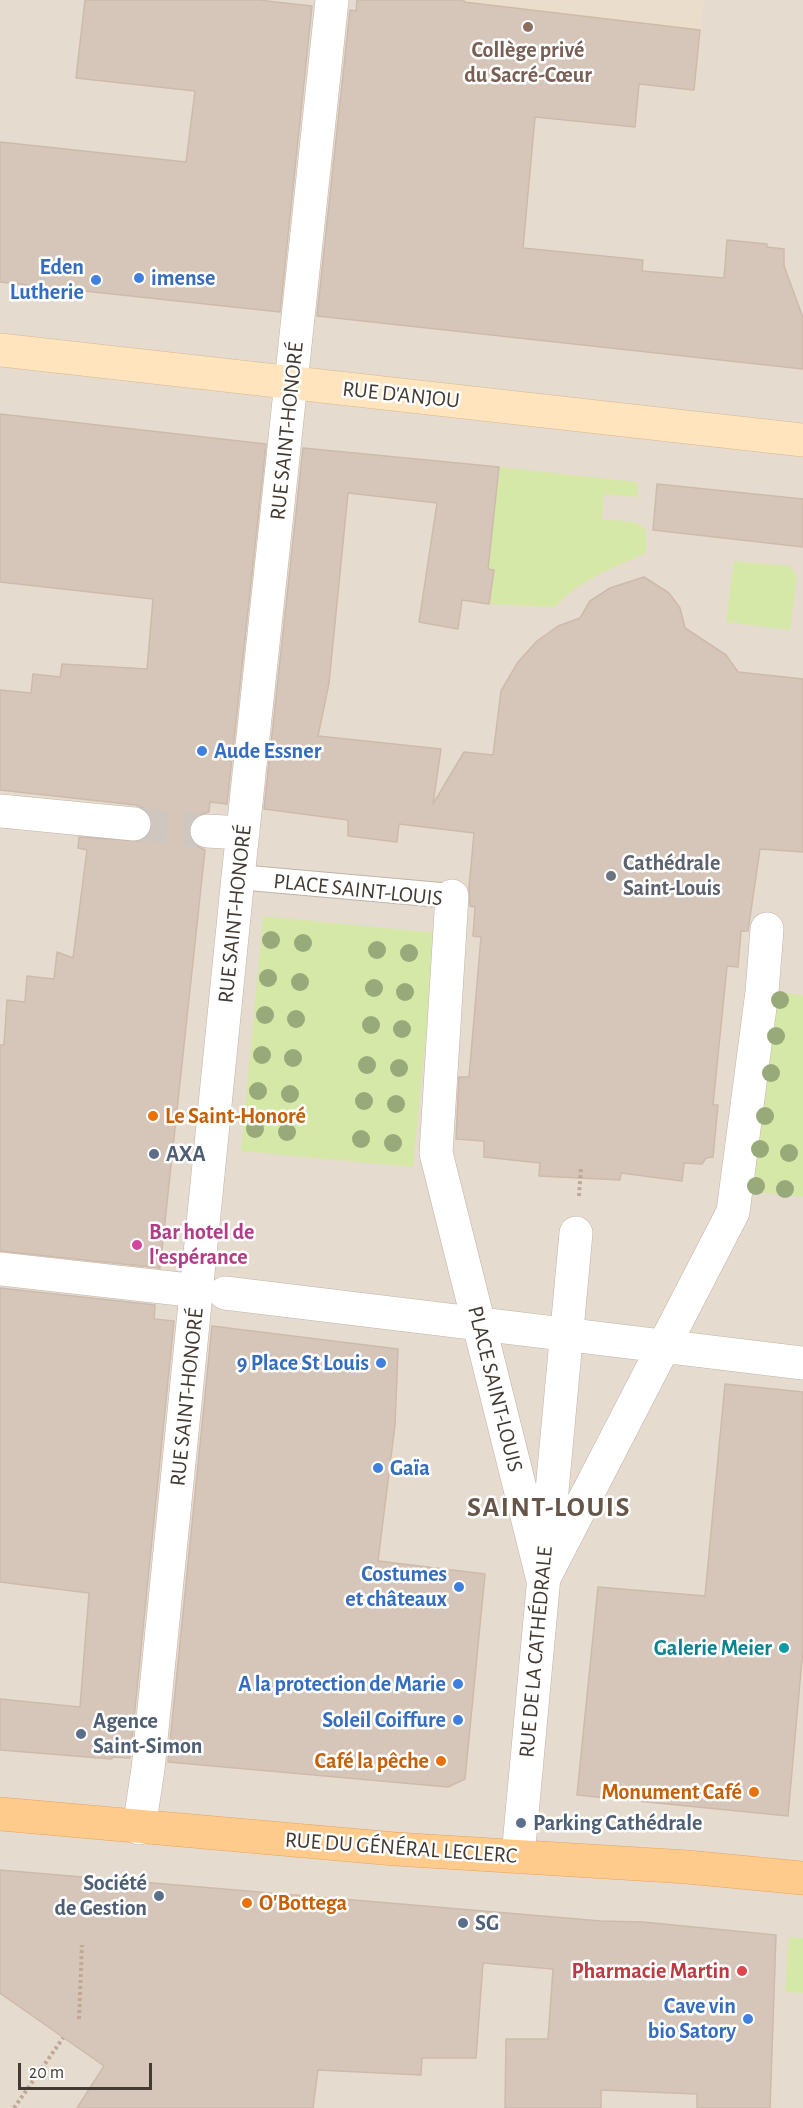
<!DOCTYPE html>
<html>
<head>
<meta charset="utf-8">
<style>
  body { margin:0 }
  #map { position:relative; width:803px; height:2108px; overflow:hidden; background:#f2eae2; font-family:"Alegreya Sans",sans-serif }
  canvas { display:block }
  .scale { position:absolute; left:18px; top:2063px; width:134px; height:27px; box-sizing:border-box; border:3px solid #433a32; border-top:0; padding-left:8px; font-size:18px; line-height:21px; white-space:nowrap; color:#433a32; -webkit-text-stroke:4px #fff; paint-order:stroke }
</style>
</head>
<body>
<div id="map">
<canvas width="803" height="2108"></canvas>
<div class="scale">20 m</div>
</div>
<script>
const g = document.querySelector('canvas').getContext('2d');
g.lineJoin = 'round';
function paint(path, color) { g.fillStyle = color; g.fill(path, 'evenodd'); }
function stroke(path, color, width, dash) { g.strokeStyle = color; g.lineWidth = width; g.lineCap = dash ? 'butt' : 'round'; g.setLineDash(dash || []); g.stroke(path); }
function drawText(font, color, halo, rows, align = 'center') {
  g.font = font + ' "Alegreya Sans",sans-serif'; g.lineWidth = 5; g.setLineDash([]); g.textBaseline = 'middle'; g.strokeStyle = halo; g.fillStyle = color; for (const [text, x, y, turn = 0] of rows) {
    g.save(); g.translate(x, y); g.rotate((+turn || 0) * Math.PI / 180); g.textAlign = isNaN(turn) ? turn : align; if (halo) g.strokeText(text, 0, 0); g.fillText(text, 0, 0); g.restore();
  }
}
const residential = new Path2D(`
  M0 0H803V2108H0Z`);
const education = new Path2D(`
  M357 0H704L695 89 351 54Z`);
const green = new Path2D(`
  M499 467 637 482 638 497 604 494 602 519 635 522 646 529V553C611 569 582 578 555 607L489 604 494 570 467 566 473 507 495 509Z
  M734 561 790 566 797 577 790 630 726 622Z
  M263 916 436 933 413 1167 241 1151Z
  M776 992 803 995V1197L750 1191Z
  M789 1937 803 1938V1993L785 1992Z`);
const building = new Path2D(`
  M85 0H258L312 6 280 312 0 282V142L186 162 195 91 76 78Z
  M357 0H464V2L700 30 694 90 639 84 635 127 535 117 523 248 643 260 642 271 724 278 727 240 767 244V247L784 249V266L803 318V369L317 316 350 10 356 11Z
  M0 414 266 444 227 804 210 802 209 812 198 815 192 820 188 829 191 840 196 846 205 850 160 1268 0 1251V1045H4L7 1000 25 1002 27 976 54 979 57 952 73 958 87 850 78 848 79 837 141 841 149 835 153 825 151 817 145 809 136 805 0 790V690L31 693 33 674 60 677 62 664 147 669 153 599 0 582Z
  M303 448 499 467 488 569 494 570 489 604 462 600 458 629 419 622 437 503 348 493 329 683 318 736 441 749 433 804 464 752 493 755 501 691 518 662 537 641 558 626 580 618 590 601 610 588 644 577 669 593 680 608 685 628 726 655 738 672 803 679V852L760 849 748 931H741L738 967 727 966 713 1105H718L713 1157 706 1158 702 1164 684 1163 682 1181 621 1173 620 1180 539 1176 540 1163 484 1157V1141L456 1139 459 1077H469L481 937 473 936 475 907 470 906 469 888 474 833 399 824 397 842 348 836V820L264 809Z
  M657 484 803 499V547L653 530Z
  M0 1288 155 1305 154 1319 174 1321 130 1758 112 1757V1759L0 1750V1699L80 1707 89 1593 0 1582Z
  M212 1326 398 1349 395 1425 378 1561 485 1574 465 1779 448 1787 168 1762Z
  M725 1384 803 1392V1648L788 1816 577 1795 598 1587 705 1596Z
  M0 1870 601 1921 643 1922 776 1935 770 2108H697V2094L601 2090V2108H505L506 2039H548L553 1969 483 1963 476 2058H422L421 2075 318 2070 313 2108H77L104 2066 0 1993Z`);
const streetTunnel = new Path2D(`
  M134 824 207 831`);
const path = new Path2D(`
  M579 1196 581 1167
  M79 2019 82 1945
  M14 2108 63 2038`);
const lane = new Path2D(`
  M238 877 452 896`);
const street = new Path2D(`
  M0 811 134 824
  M207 831 243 833
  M452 896 436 1153 543 1580
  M0 1269 198 1291
  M225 1293 803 1363
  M543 1580 733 1212 762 992 767 929
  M139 1828 148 1769 238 877 332 0
  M518 1856 576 1233`);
const secondary = new Path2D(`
  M0 350 803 440`);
const primary = new Path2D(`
  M0 1814 395 1849 687 1867 803 1878`);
const trees = [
  [271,940],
  [303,943],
  [377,950],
  [409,953],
  [268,978],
  [300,982],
  [374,988],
  [405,992],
  [780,1000],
  [265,1015],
  [296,1019],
  [371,1025],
  [402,1029],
  [776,1036],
  [262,1055],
  [293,1058],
  [367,1065],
  [399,1068],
  [771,1073],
  [258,1091],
  [290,1094],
  [364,1101],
  [396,1104],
  [765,1116],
  [255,1129],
  [287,1132],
  [361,1139],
  [393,1143],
  [760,1149],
  [789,1153],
  [756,1186],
  [785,1189]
];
const markers = [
  [528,27,6,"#8d6e63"],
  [139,278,6,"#3f7fe0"],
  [96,280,6,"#3f7fe0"],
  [202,751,6,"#3f7fe0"],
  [611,876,6,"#6b7280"],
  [153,1116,6,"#e8710a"],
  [154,1154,6,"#5c6f8a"],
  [137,1245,6,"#d1479c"],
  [381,1363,6,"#3f7fe0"],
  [378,1468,6,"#3f7fe0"],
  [459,1587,6,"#3f7fe0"],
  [784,1648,6,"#0f9aa8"],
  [458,1684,6,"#3f7fe0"],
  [458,1720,6,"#3f7fe0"],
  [81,1734,6,"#5c6f8a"],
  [441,1761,6,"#e8710a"],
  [754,1792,6,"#e8710a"],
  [521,1823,6,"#5c6f8a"],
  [159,1896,6,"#5c6f8a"],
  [247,1903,6,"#e8710a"],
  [463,1923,6,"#5c6f8a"],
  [742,1971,6,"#e0444e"],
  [748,2019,6,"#3f7fe0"]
];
const educationNames = [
  ["Collège privé",528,50],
  ["du Sacré-Cœur",528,75]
];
const shopNames = [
  ["Eden",84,267],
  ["Lutherie",84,292],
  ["imense",151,278,"left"],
  ["Aude Essner",214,751,"left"],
  ["9 Place St Louis",369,1363],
  ["Gaïa",390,1468,"left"],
  ["Costumes",447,1574],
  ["et châteaux",447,1599],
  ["A la protection de Marie",446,1684],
  ["Soleil Coiffure",446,1720],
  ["Cave vin",736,2006],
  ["bio Satory",736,2031]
];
const streetNames = [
  ["RUE D'ANJOU",401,395,6],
  ["RUE SAINT-HONORÉ",287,431,-84],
  ["PLACE SAINT-LOUIS",358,890,6],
  ["RUE SAINT-HONORÉ",235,914,-84],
  ["PLACE SAINT-LOUIS",495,1389,76],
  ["RUE SAINT-HONORÉ",187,1397,-84],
  ["RUE DE LA CATHÉDRALE",536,1652,-85],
  ["RUE DU GÉNÉRAL LECLERC",401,1848,4]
];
const worshipNames = [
  ["Cathédrale",623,863],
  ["Saint-Louis",623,888]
];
const foodNames = [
  ["Le Saint-Honoré",165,1116],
  ["Café la pêche",429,1761,"right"],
  ["Monument Café",742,1792,"right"],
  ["O'Bottega",259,1903]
];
const serviceNames = [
  ["AXA",166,1154],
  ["Agence",93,1721],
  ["Saint-Simon",93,1746],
  ["Parking Cathédrale",533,1823],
  ["Société",147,1883,"right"],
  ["de Gestion",147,1908,"right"],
  ["SG",475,1923]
];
const hotelNames = [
  ["Bar hotel de",149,1232],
  ["l'espérance",149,1257]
];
const cultureNames = [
  ["Galerie Meier",772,1648]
];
const healthNames = [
  ["Pharmacie Martin",730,1971]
];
const districtNames = [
  ["SAINT-LOUIS",549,1508]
];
paint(residential, '#e6dbcf');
paint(education, '#ebddcb');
paint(green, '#d6e8a8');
paint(building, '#d6c6ba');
stroke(building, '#cebaaa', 1.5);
stroke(streetTunnel, '#cfc7bf', 33, [33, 16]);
stroke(lane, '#c0b3a7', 26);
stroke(street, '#c0b3a7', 34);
stroke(secondary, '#d7b891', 34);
stroke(primary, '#e7a45a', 34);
stroke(path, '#bfa995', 4, [3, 3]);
stroke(lane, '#fff', 24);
stroke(street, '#fff', 33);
stroke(secondary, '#ffe4be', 33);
stroke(primary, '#ffcb8d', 33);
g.fillStyle = '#99aa7a';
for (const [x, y] of trees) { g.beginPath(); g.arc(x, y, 9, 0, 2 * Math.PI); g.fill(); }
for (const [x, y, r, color] of markers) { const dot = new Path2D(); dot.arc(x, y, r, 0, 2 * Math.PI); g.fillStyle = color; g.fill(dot); stroke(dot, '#fff', 2); }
drawText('bold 22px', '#785e54', '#fff', educationNames);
drawText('bold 22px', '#366cbe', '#fff', shopNames, 'right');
drawText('22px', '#433a32', '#fff', streetNames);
drawText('bold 22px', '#5b616d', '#fff', worshipNames, 'left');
drawText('bold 22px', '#c56008', '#fff', foodNames, 'left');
drawText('bold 22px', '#4e5e75', '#fff', serviceNames, 'left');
drawText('bold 22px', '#b23c85', '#fff', hotelNames, 'left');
drawText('bold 22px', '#0d838f', '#fff', cultureNames, 'right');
drawText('bold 22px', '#be3a42', '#fff', healthNames, 'right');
g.letterSpacing = '1.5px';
drawText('bold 28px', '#665549', '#fff', districtNames);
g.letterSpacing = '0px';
</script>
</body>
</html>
